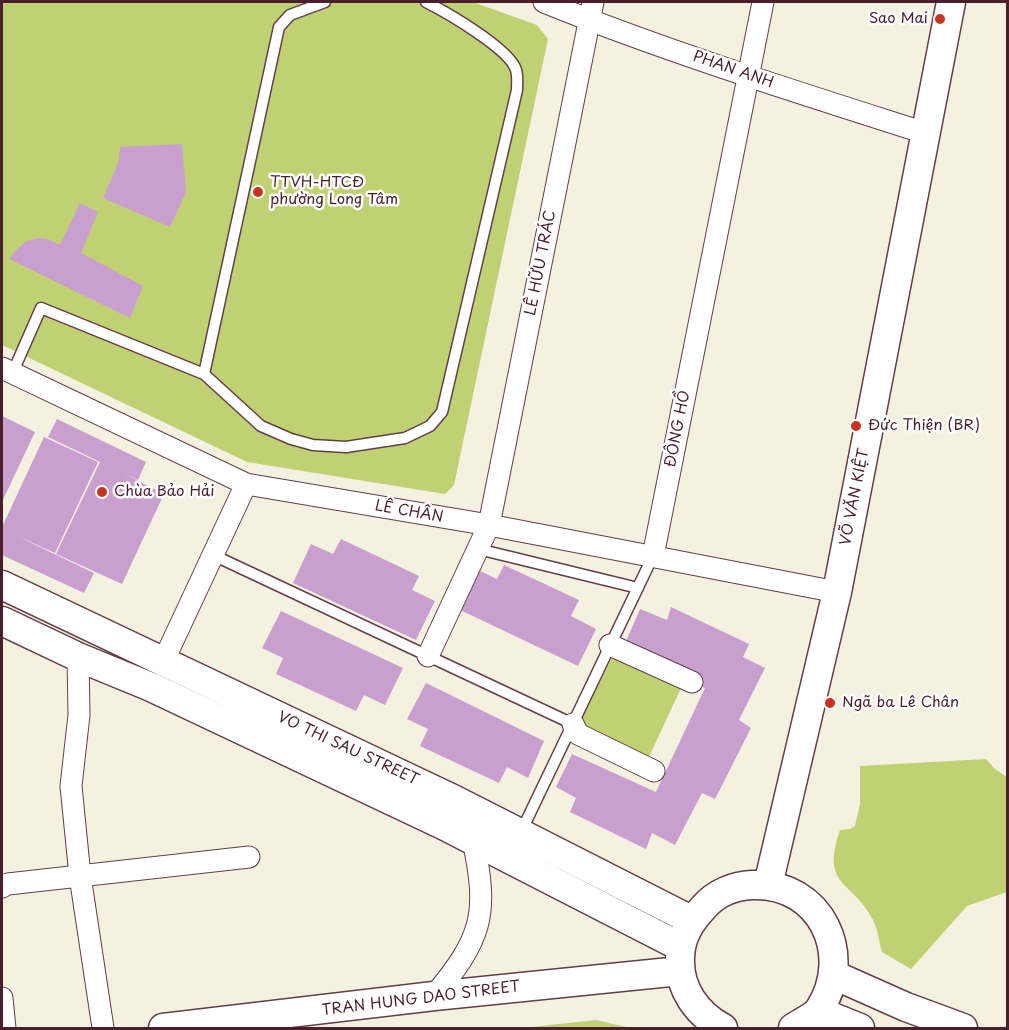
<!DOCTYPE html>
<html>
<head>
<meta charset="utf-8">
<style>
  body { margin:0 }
  #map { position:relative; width:1009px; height:1030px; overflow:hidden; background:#f5f1e1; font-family:"Playpen Sans",sans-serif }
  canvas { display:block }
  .frame { position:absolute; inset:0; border:3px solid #4a1f2b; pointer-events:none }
</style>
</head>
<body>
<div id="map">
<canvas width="1009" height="1030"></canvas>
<div class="frame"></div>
</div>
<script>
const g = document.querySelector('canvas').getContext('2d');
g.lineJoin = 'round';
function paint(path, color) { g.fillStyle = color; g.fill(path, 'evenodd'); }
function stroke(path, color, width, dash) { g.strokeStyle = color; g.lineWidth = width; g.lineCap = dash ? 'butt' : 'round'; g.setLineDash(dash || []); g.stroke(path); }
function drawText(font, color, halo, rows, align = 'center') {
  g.font = font + ' "Playpen Sans",sans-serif'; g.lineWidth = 5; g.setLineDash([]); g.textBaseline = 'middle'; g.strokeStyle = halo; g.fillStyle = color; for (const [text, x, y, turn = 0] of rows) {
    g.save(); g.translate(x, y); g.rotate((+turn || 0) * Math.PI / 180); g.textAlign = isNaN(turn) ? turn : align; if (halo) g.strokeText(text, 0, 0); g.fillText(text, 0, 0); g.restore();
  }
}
const green = new Path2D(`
  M2 2H473L537 25 548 39 454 485 445 494 247 462 2 345Z
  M613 656 682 686 648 759 578 725Z
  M986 759 995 769 1007 777V892L967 906 911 969 882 952C879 941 878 930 873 920 853 880 820 888 840 830L850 829 855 826 860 804V766Z
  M596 1020 631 1028H522Z`);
const building = new Path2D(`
  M182 144 186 192 170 227 103 198 119 161 120 147Z
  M80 203 98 212 81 253 143 286 130 318 9 259 17 249 27 241 38 238 48 239 60 245Z
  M2 416 35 432 2 502Z
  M57 419 146 462 138 480 123 473 164 494 122 584 56 554 100 462 48 437Z
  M44 437 98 462 55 553 17 536 94 573 84 593 2 555V527Z
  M341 539 419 576 412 590 435 601 416 640 293 583 311 544 333 554Z
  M504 565 579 600 571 616 596 629 578 666 458 609 476 569 497 579Z
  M671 607 749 644 743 657 765 668 739 720 751 728 715 799 702 793 675 845 652 833 646 849 570 812 576 798 556 787 572 754 656 792 705 688 623 648 640 609 667 620Z
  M281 611 403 668 385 705 364 695 356 711 276 674 283 658 262 648Z
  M426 683 544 741 528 778 507 767 499 783 420 746 428 729 407 719Z`);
const lane = new Path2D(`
  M12 374 41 308 204 374 261 426 291 439 313 445 346 447 405 438 430 426 442 412 517 90C517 84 518 76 516 70 510 49 446 12 426 2
  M204 374 279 27 290 15 325 2
  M478 549 638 588
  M213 555 573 724
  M521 832 653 556`);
const street = new Path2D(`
  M544 2C668 52 797 92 925 133
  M2 368 246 484 489 525 837 592
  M653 556 763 2
  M610 645 692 682
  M428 656 489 525 593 2
  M78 657 79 715 71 786 80 876 103 1028
  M163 662 246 484
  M573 724 578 734 654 771
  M2 887 8 884 249 857
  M434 996C482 938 489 915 473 840
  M2 998 5 1028`);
const secondary = new Path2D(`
  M2 585 455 800 691 920
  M2 621 78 657 151 687 443 825 681 947
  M768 885 837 592 951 2
  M834 975 906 1007 963 1028
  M818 1011 860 1028
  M163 1028 434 996 680 971
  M723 1028C697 1014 679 989 680 959 680 937 690 922 704 907 716 893 734 886 752 885 821 882 855 955 819 1010 814 1017 800 1023 793 1028`);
const markers = [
  [940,19,6,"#c8321e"],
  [258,192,6,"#c8321e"],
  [856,426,6,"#c8321e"],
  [102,492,6,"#c8321e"],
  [830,703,6,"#c8321e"]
];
const poiNames = [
  ["Sao Mai",928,19,"right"],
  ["TTVH-HTCĐ",270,183],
  ["phường Long Tâm",270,200],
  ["Đức Thiện (BR)",868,426],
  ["Chùa Bảo Hải",114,492],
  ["Ngã ba Lê Chân",842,703]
];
const streetNames = [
  ["PHAN ANH",733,70,19],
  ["LÊ HỮU TRÁC",541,263,-79],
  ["ĐÔNG HỒ",678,429,-79],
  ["VÕ VĂN KIỆT",855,497,-79],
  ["LÊ CHÂN",409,512,10],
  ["VO THI SAU STREET",348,749,25],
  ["TRAN HUNG DAO STREET",421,999,-7]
];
paint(green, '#c0d174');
paint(building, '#c99fcf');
stroke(lane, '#643e46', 13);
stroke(street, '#643e46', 23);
stroke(secondary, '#643e46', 31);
stroke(lane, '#fff', 10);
stroke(street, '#fff', 21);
stroke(secondary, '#fff', 28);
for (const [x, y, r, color] of markers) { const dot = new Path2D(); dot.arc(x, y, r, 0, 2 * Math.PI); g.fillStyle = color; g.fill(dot); stroke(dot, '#fff', 2); }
drawText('15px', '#4a1f2b', '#fff', poiNames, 'left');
drawText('15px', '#4a1f2b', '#fff', streetNames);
</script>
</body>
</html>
